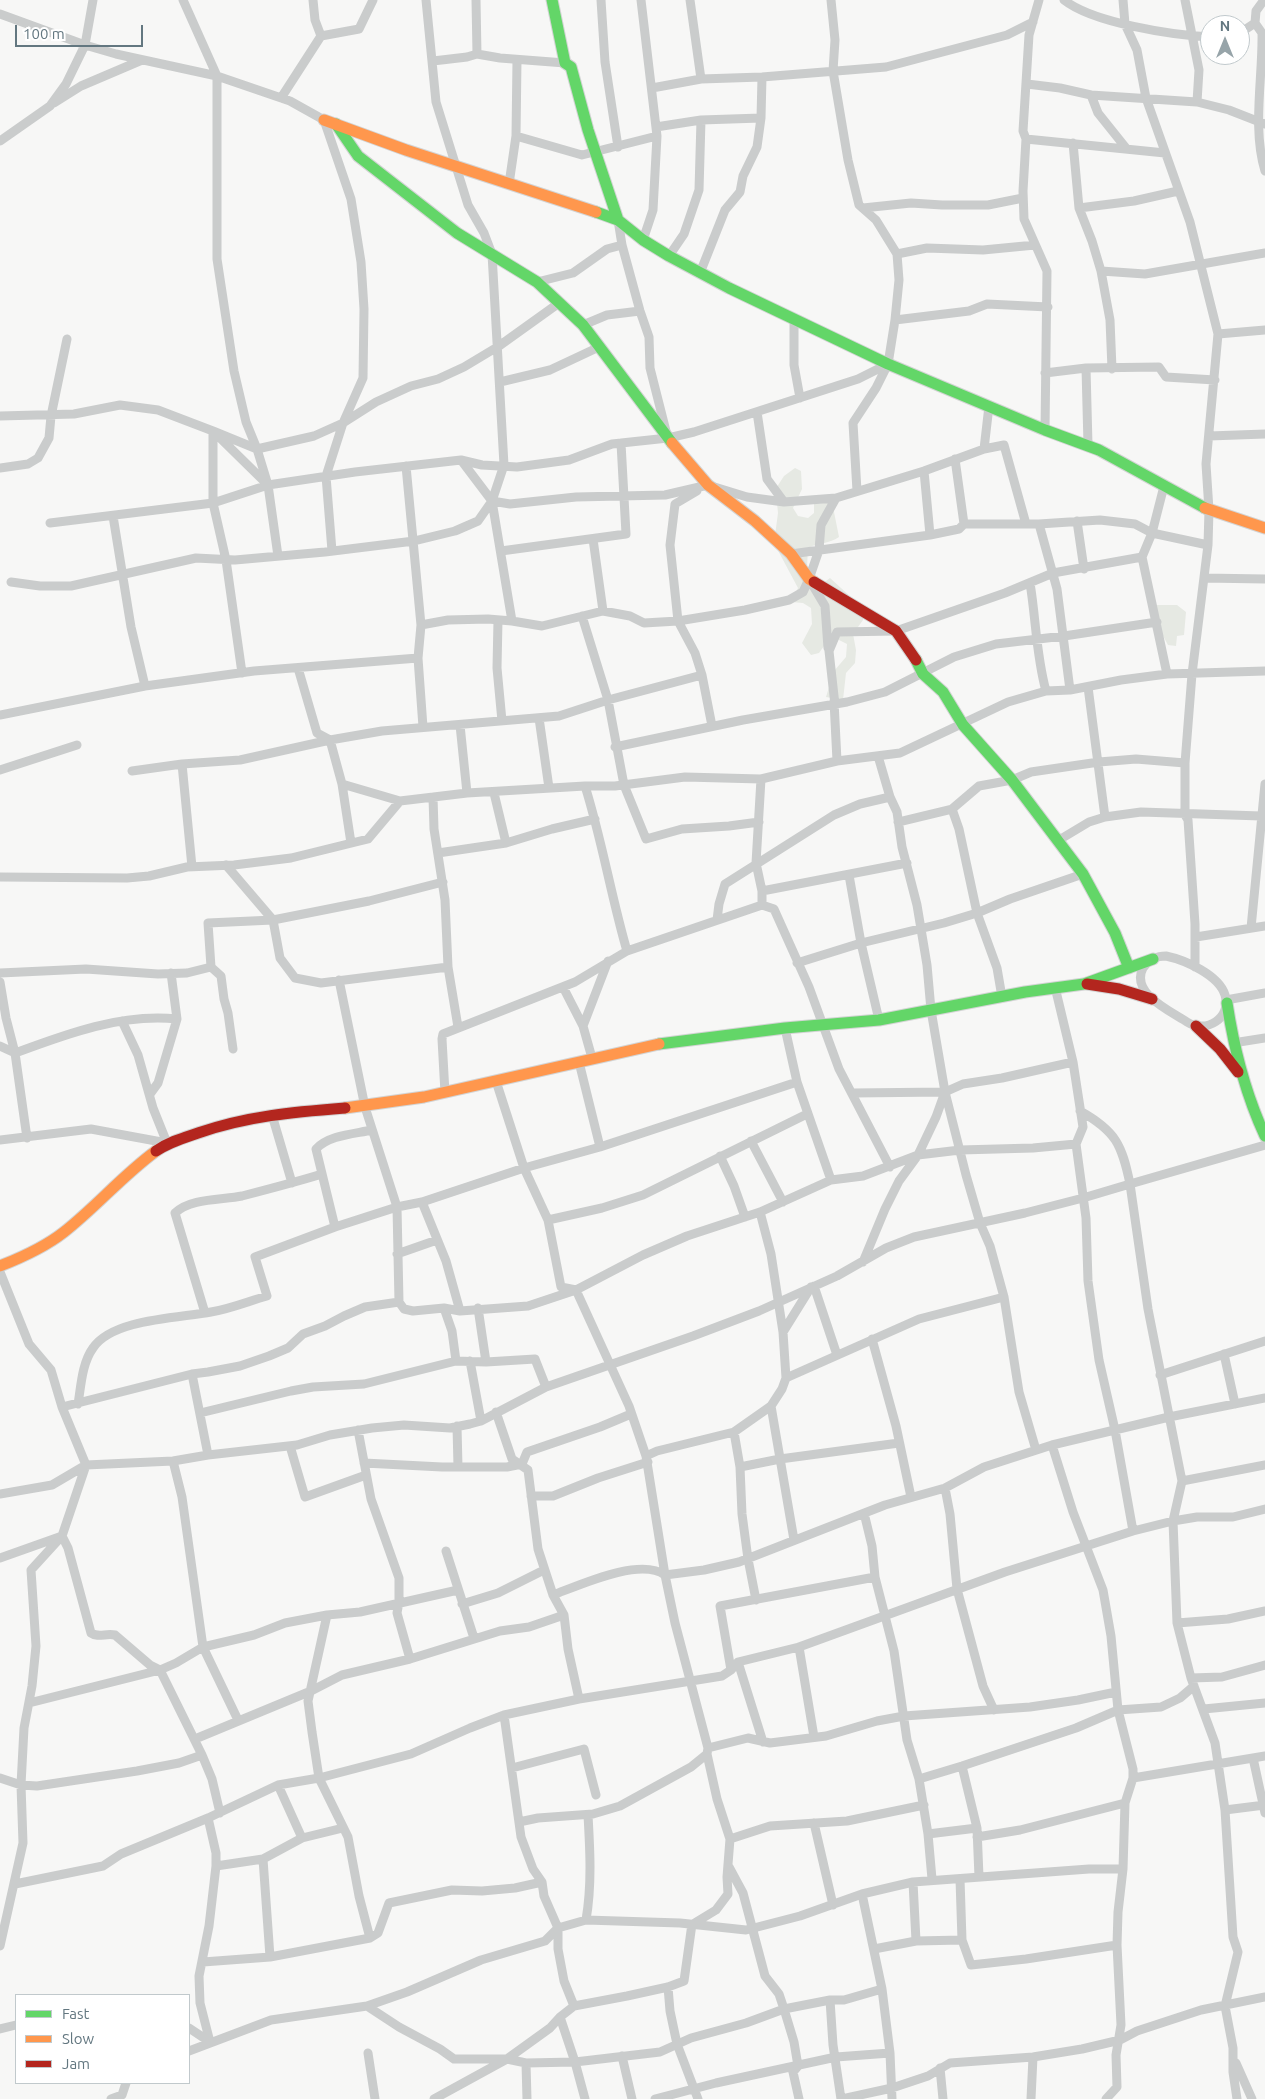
<!DOCTYPE html>
<html>
<head>
<meta charset="utf-8">
<style>
  body { margin:0 }
  #map { position:relative; width:1265px; height:2099px; overflow:hidden; background:#f7f7f6; font-family:Ubuntu,sans-serif }
  canvas { display:block }
  .legend { position:absolute; left:15px; top:1994px; width:175px; height:90px; box-sizing:border-box; background:#fff; border:1px solid #c1c9cc; margin:0; padding:6px 9px; list-style:none; font-size:15px; color:#637780 }
  .legend li { display:flex; align-items:center; gap:10px; height:25px }
  .legend b { width:25px; border:1px solid #c1c9cc }
  .north { position:absolute; left:1200px; top:15px; width:50px; height:50px; box-sizing:border-box; background:#fff; border:1px solid #c1c9cc; border-radius:50%; rotate:0deg; font-size:14px; font-weight:700; line-height:20px; text-align:center; color:#637780 }
  .north::after { content:''; display:block; margin:auto; width:18px; height:22px; background:#97a4a9; clip-path:polygon(50% 0,100% 100%,50% 72%,0 100%) }
  .scale { position:absolute; left:15px; top:25px; width:128px; height:22px; box-sizing:border-box; border:2px solid #637780; border-top:0; padding-left:6px; font-size:15px; line-height:18px; white-space:nowrap; color:#637780; -webkit-text-stroke:4px #fff; paint-order:stroke }
</style>
</head>
<body>
<div id="map">
<canvas width="1265" height="2099"></canvas>
<ul class="legend">
<li><b style="height:6px;background:#63d668"></b>Fast</li>
<li><b style="height:6px;background:#ff974d"></b>Slow</li>
<li><b style="height:6px;background:#b3261e"></b>Jam</li>
</ul>
<div class="north">N</div>
<div class="scale">100 m</div>
</div>
<script>
const g = document.querySelector('canvas').getContext('2d');
g.lineJoin = 'round';
function paint(path, color) { g.fillStyle = color; g.fill(path, 'evenodd'); }
function stroke(path, color, width, dash) { g.strokeStyle = color; g.lineWidth = width; g.lineCap = dash ? 'butt' : 'round'; g.setLineDash(dash || []); g.stroke(path); }
const green = new Path2D(`
  M795 468 801 471 802 489 793 508 798 516 808 518 814 513V504L832 502 839 537C829 544 820 542 808 548L807 568 822 584 830 578 863 608V620L853 634 856 650 855 663 846 673 843 700 826 697 834 671 846 657 847 644 837 639H829L819 653 811 655 802 643 812 624 811 608 803 603 791 602 798 588 774 543 778 513 777 503 773 493 784 476Z
  M1155 605H1177L1186 612 1184 635 1177 636 1176 646 1168 645 1162 634Z`);
const street = new Path2D(`
  M183 0 217 76V259L234 371 246 422 257 449 268 485 278 556
  M313 0 315 20 321 36
  M476 0 477 54
  M601 0 605 62 618 147
  M641 0 657 136 653 210 643 240
  M690 0 701 79
  M831 0 835 40 833 71 848 160 859 205 876 220 897 254 899 280 895 320 888 364 876 388 853 423 857 491
  M1039 0 1029 35 1023 131 1026 139 1023 191 1024 219 1047 271 1045 430
  M1064 0C1093 23 1172 35 1210 37
  M1123 0 1125 24 1137 50 1146 98 1190 222 1218 334 1206 464 1209 510 1208 545 1192 674 1185 763V815L1188 820 1195 924V967
  M1185 0 1199 70 1197 102
  M0 14 85 45 116 54 217 76 290 101 324 120 351 199 361 262 364 309 363 378 343 423 326 476 332 551
  M1255 23 1262 33C1263 76 1252 129 1265 171
  M1240 33 1255 23 1256 11 1264 0
  M433 61 467 57 477 54 500 58 565 63
  M1027 84 1060 88 1091 95 1098 113 1126 148
  M652 88 701 79 762 77 886 67 1007 35 1033 22
  M1091 95 1197 102 1229 110 1265 124
  M281 98 321 36 359 29 373 0
  M54 103 81 86 142 60
  M656 127 701 120 761 118
  M516 136 582 155 657 136
  M1026 139 1165 153
  M0 141 50 106 66 84 85 45 93 0
  M1073 143 1079 208 1092 241 1101 271 1110 320 1112 369
  M509 184 516 136 517 60
  M863 208 911 203 942 205H988L1023 198
  M1079 208 1134 201 1178 191
  M618 220 622 245 640 311 649 337 650 368 666 431
  M897 254 927 248 983 250 1035 245
  M669 256 684 234 699 190 701 120
  M1101 271 1145 274 1265 253
  M700 273 725 210 740 192 743 176 757 147 761 118 762 77
  M537 282 573 273 607 249 622 245
  M794 319V365L800 398
  M895 320 969 311 987 304 1048 307
  M583 325 607 315 640 311
  M1218 334 1265 330
  M1086 368 1088 445
  M1045 373 1086 368 1159 367 1166 377 1215 380
  M500 382 550 370 599 347
  M757 412 767 479 784 502
  M0 416 74 414 120 405 158 410 213 431 268 485 355 472 461 460 482 465 517 467 569 460 612 444 668 438 694 432 858 379 888 364
  M1209 436 1265 434
  M984 449 989 406
  M955 459 964 524
  M461 460 492 501 512 621
  M406 466 421 625 418 658 423 727
  M0 468 28 464 38 458 49 438 51 416 67 339
  M924 471 930 535
  M1164 486 1152 533 1142 557 1167 674
  M697 491 675 504 670 545 678 621 695 653 702 675 712 726
  M492 501 510 504 576 497 665 495 708 485 747 497 784 502 836 498 924 471 984 449 1004 445 1026 524
  M113 516 131 627 145 686
  M1077 521 1084 569
  M50 523 213 503 268 485
  M1039 524 1057 589 1070 690
  M593 539 603 611
  M501 551 626 534 621 443
  M791 554 930 535 959 529 964 524H1039L1100 520 1135 524 1152 533 1208 545
  M1204 578 1265 579
  M11 582 40 586H71L196 558 235 560 325 552 414 541 455 531 478 521 492 501 504 465 492 254 484 233 468 205 436 102 426 0
  M1030 583C1036 619 1036 655 1046 691
  M582 616 608 700 624 785 646 839 682 829 729 826 759 822
  M498 620 497 668 502 721
  M421 625 448 620 488 619 512 621 542 626 603 611 630 616 644 623 678 621 745 610 789 600 803 592 809 579
  M828 648 825 606 809 579 819 550 821 525 836 498
  M298 668 317 733 330 740 342 784 351 843
  M242 673 226 560 213 503V431L257 449 314 436 343 423 376 402 411 386 438 379 464 367 499 346 559 303
  M1088 687 1105 817
  M834 701 837 761
  M835 705 829 651 837 632 896 631 1005 593 1053 573 1142 557
  M0 715 145 686 254 671 418 658
  M539 718 549 788
  M460 725 467 793
  M615 747 743 720 847 702 885 692 954 657 996 644 1064 636 1157 622
  M878 756 890 797 897 812 902 847 917 905 927 965 931 1010 945 1092 966 1175 980 1223 990 1246 1004 1297 1019 1392 1036 1450
  M182 764 192 867
  M0 770 77 745
  M132 771 182 764 240 760 330 740 382 731 559 716 608 700 702 675
  M342 784 400 801 467 793 585 786H615L685 777 761 779 837 761 900 753 1008 702 1046 691 1070 690 1121 680 1167 674 1265 671
  M585 786C602 840 611 896 627 951
  M494 793 506 843
  M433 797 434 829 445 900 448 967 458 1027
  M952 809 959 829 977 913 997 968 1002 997
  M898 822 952 809 979 786 1012 780 1031 772 1099 762 1136 759 1185 763
  M1059 840 1089 822 1105 817 1141 812 1261 816
  M438 853 506 843 552 829 595 819
  M226 865 273 920 280 958 295 978 321 983 448 967
  M849 875 861 943 879 1020
  M0 877 127 878 149 876 187 867 234 865 291 858 368 839 400 801
  M762 891 907 863
  M762 905 774 909 809 987 839 1069 890 1167
  M717 920 719 904 725 884 834 815 860 804 890 797
  M1251 928 1265 784
  M1196 937 1265 926
  M1166 956C1185 960 1219 975 1225 995 1232 1018 1206 1034 1187 1022 1170 1011 1130 993 1143 968 1148 960 1157 956 1166 956Z
  M797 963 861 943 944 923 977 913 1010 899 1083 874
  M0 973 86 969 158 974 187 973 211 967
  M339 980 365 1107 397 1207 399 1302 404 1309 413 1311 444 1308 460 1311 528 1306 576 1290 643 1255 687 1236 760 1212 831 1180 863 1176 918 1155 960 1150 1033 1148 1076 1144
  M0 982 6 1018 15 1053 27 1138
  M563 987 583 1026 592 1058
  M1055 987 1073 1062 1083 1127 1076 1144 1086 1218 1088 1281 1099 1360 1115 1430 1133 1531
  M1226 1000 1265 993
  M122 1021 138 1055 153 1108 167 1143
  M583 1026 608 961
  M785 1028 797 1082 831 1180
  M1233 1043 1265 1038
  M0 1046 15 1053C66 1034 122 1013 177 1019
  M233 1049 228 1013 224 999 221 976 211 967 208 923 273 920 369 901 443 882
  M579 1062 600 1147
  M496 1081 524 1168 548 1220 561 1287 576 1290 629 1406 646 1456 665 1575 675 1623 708 1748 707 1754 717 1799 730 1839 727 1877 728 1894 716 1910 693 1924
  M445 1093 442 1039 443 1034 575 982 627 951 762 905V891L756 863 761 779
  M853 1093 945 1092 963 1084 1002 1078 1073 1062
  M150 1094 158 1083 177 1019 171 973
  M272 1115 292 1183
  M0 1140 91 1129 167 1143
  M751 1141 783 1202
  M720 1156 734 1186 745 1217
  M422 1202 446 1261 460 1311
  M548 1220 602 1208 643 1195 807 1114
  M335 1227 397 1207 422 1202 524 1168 600 1147 797 1082
  M397 1254 437 1240
  M863 1262 885 1209 899 1181 918 1155 936 1117 945 1092
  M0 1272 29 1344 51 1370 62 1407 86 1465 62 1536 31 1570 36 1646 32 1686 24 1728 21 1785 23 1843 0 1946
  M814 1286 837 1355
  M444 1308 452 1331 456 1361
  M478 1308 486 1362
  M205 1313 175 1213C190 1198 222 1200 242 1196 269 1189 296 1182 322 1174
  M783 1332 811 1287
  M872 1339 896 1426 911 1497
  M1224 1354 1235 1404
  M470 1361 481 1421
  M192 1374 208 1455
  M1160 1375 1265 1341
  M786 1378 919 1319 1004 1297
  M78 1404C81 1386 82 1363 93 1348 112 1319 178 1318 211 1312 230 1309 249 1301 267 1296L255 1257 335 1227 316 1149C329 1135 354 1134 372 1130
  M771 1406 794 1540
  M62 1407 192 1374 208 1372 240 1366 269 1356 288 1348 303 1334 325 1326 344 1316 365 1307 399 1302
  M496 1412 512 1459 528 1470 538 1549 553 1595 564 1615 568 1649 579 1699
  M200 1413 291 1391 313 1387 364 1384 456 1361 486 1362 535 1359 546 1387
  M457 1426 458 1467
  M358 1430 371 1499 399 1578V1602L397 1613 410 1659
  M734 1432 740 1467 742 1514 748 1559 756 1600
  M1052 1445 1073 1512 1103 1590 1111 1636 1118 1710 1133 1769V1778L1125 1803 1123 1869 1118 1912 1117 1945 1121 2025 1116 2055 1117 2087 1106 2099
  M290 1446 305 1497 366 1475
  M646 1456 657 1451 734 1432 771 1406 782 1389 786 1378 783 1332 771 1254 760 1212
  M173 1461 182 1497 203 1647 238 1720
  M364 1463 442 1467H507L522 1464
  M522 1464 527 1452 600 1427 631 1414
  M740 1467 780 1459 899 1443
  M1182 1481 1265 1465
  M945 1488 950 1514 957 1589 983 1686 994 1710
  M0 1494 52 1485 86 1465 173 1461 208 1455 297 1445 330 1435 372 1428 404 1425 450 1428 470 1424 481 1421 546 1387 693 1336 759 1311 837 1276 886 1248 914 1237 1025 1213 1083 1198 1130 1184C1122 1145 1116 1131 1080 1111
  M531 1496H553L598 1478 648 1462
  M864 1513 872 1546 875 1577 894 1651 907 1740 919 1779 928 1834 932 1879
  M446 1551 474 1638
  M0 1558 62 1536 68 1548 91 1633C98 1638 106 1633 115 1635L150 1665 160 1670 202 1755 212 1779 220 1813
  M553 1595C580 1585 640 1557 665 1575L704 1570 739 1562 885 1505 945 1488 984 1467 1052 1445 1169 1417 1265 1398
  M462 1604 498 1593 544 1570
  M327 1615 308 1701 312 1732 319 1778 348 1837 359 1896 370 1938
  M1177 1623 1228 1619 1265 1611
  M799 1647 814 1737
  M738 1662 763 1742
  M731 1670 720 1606 875 1577
  M1191 1678 1222 1677 1265 1665
  M29 1703 160 1670 176 1663 203 1647 254 1635 285 1623 327 1615 360 1612 458 1590
  M1204 1709 1265 1703
  M504 1715 521 1837 533 1869 542 1882 544 1896 558 1928V1949L564 1981 574 2006
  M195 1739 311 1691 342 1675 410 1659 500 1631 529 1627 564 1615
  M708 1748 748 1738 770 1743 826 1736 877 1721 904 1716 1030 1707 1078 1700 1116 1692
  M1253 1758 1265 1756
  M962 1766 977 1828 979 1877
  M512 1768 584 1749 596 1795
  M0 1778 21 1785 37 1786 137 1771 179 1763 202 1755
  M1133 1778 1253 1758 1265 1813
  M919 1779 962 1766 1076 1728 1118 1710 1161 1707 1180 1698 1194 1686
  M278 1785 302 1838
  M1225 1810 1265 1805
  M208 1818 216 1853V1866L209 1926 199 1976 200 2003 210 2042
  M519 1822 538 1818 593 1814 620 1806 691 1767 707 1754
  M814 1823 833 1905
  M928 1834 977 1828
  M977 1837 1020 1830 1125 1803
  M730 1839 770 1826 847 1821 924 1805
  M263 1859 270 1957
  M216 1866 263 1859 302 1838 343 1828
  M729 1867 743 1893 765 1976 779 1994 784 2009 794 2042 798 2066 793 2072 799 2099
  M960 1879 962 1940 971 1965 1026 1959 1117 1945
  M913 1882 916 1941
  M15 1884 103 1866 121 1854 208 1818 278 1785 319 1778 411 1754 470 1728 504 1715 579 1699 722 1676 731 1670 738 1662 799 1647 1005 1572 1133 1531 1173 1521 1197 1517H1233L1265 1509
  M862 1894 882 1989 890 2053 892 2099
  M586 1920C592 1885 590 1850 588 1815
  M874 1949 916 1941 962 1940
  M203 1962 270 1957 370 1938 378 1933 389 1903 452 1890 482 1891 515 1888 542 1882
  M668 1987 670 2011 677 2044 698 2099
  M830 2000 833 2045 841 2099
  M367 2006 399 2027 440 2049 454 2059H507L526 2063 575 2062 660 2052 691 2038 746 2023 784 2009 830 2000H844L882 1989
  M560 2017 575 2062 585 2099
  M189 2028 210 2042
  M0 2029 16 2025
  M189 2051 271 2020 367 2006 407 1992 481 1960 545 1941 558 1928 586 1920 680 1923 746 1930 800 1916 862 1894 913 1882 1089 1869H1123
  M368 2053 375 2099
  M622 2056 632 2099
  M526 2063 527 2099
  M1236 2063 1252 2099
  M940 2068 943 2099
  M111 2099 122 2095 126 2083
  M434 2099 507 2059 550 2028 560 2017 574 2006 627 1996 668 1987 684 1981 692 1924
  M655 2099 716 2083 836 2057 890 2053
  M842 2099 892 2088 928 2076 950 2063 1033 2057 1082 2049 1120 2040 1137 2031 1201 2010 1265 1997
  M1031 2099 1033 2057
  M1237 2099 1233 2072V2048L1225 2006 1238 1952 1233 1937 1225 1810 1215 1743 1191 1678 1177 1623 1173 1521 1182 1481 1148 1309 1130 1184 1265 1145`);
const fast = new Path2D(`
  M552 0 565 63 571 67 588 130 618 220
  M336 124 358 156 457 233 537 282 583 325 672 443
  M596 212 618 220 643 240 669 256 729 288 888 364 1045 430 1099 450 1205 508
  M916 660 923 674 943 692 963 725 1012 780 1083 874 1115 933 1129 968
  M1227 1003C1234 1049 1245 1093 1265 1136
  M659 1044 785 1028 879 1020 1025 992 1084 984 1153 959`);
const slow = new Path2D(`
  M324 120 406 150 596 212
  M672 443 708 485 755 521 791 554 809 579 814 582
  M1205 508 1265 528
  M345 1108 424 1097 659 1044
  M0 1266C23 1257 45 1247 64 1232 96 1207 123 1175 156 1151`);
const jam = new Path2D(`
  M814 582 896 631 916 660
  M1087 984 1119 989 1152 999
  M1196 1026 1220 1049 1238 1072
  M156 1151C169 1142 183 1138 198 1133 247 1116 294 1112 345 1108`);
paint(green, '#e6e9e3');
stroke(fast, '#d3d4d4', 13);
stroke(slow, '#d3d4d4', 13);
stroke(jam, '#d3d4d4', 13);
stroke(street, '#cacccc', 9);
stroke(fast, '#63d668', 11);
stroke(slow, '#ff974d', 11);
stroke(jam, '#b3261e', 11);
</script>
</body>
</html>
